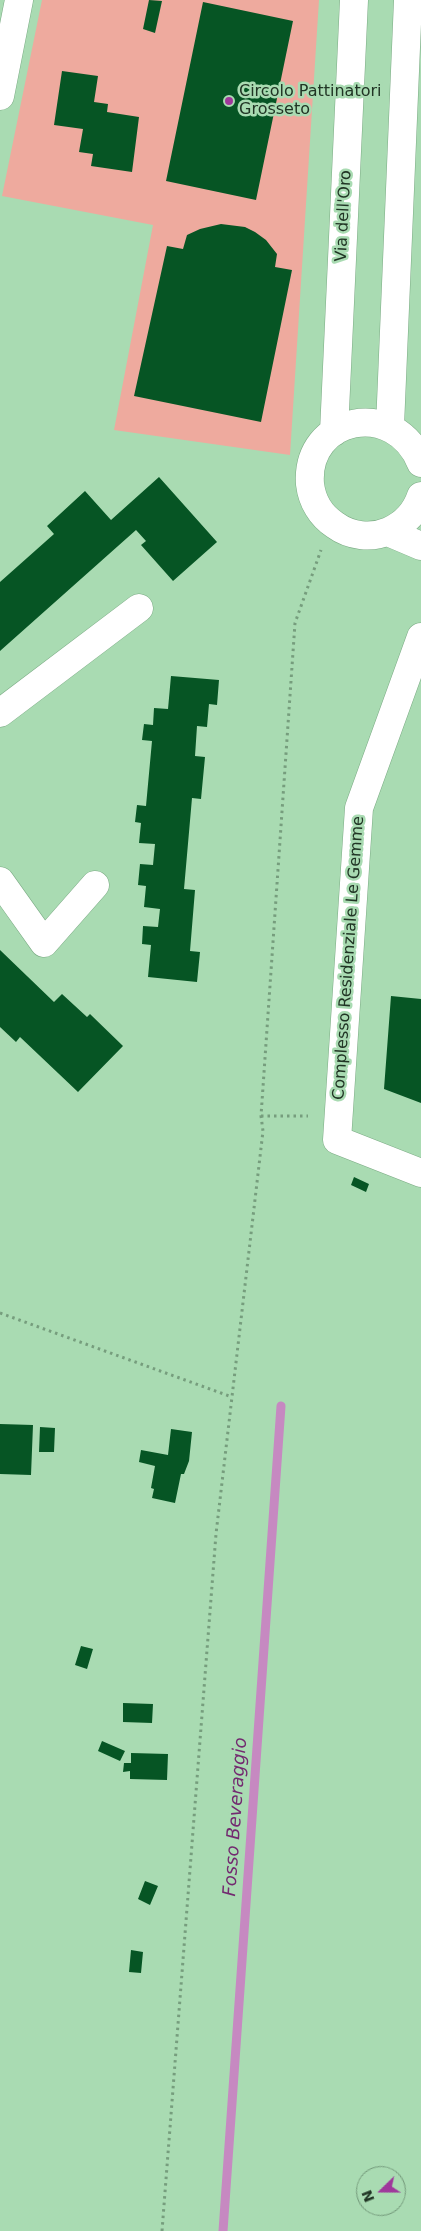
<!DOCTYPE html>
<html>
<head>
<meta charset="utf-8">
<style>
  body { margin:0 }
  #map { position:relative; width:421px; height:2231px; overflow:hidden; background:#a9dbb2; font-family:"DejaVu Sans",sans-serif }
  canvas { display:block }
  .north { position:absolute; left:356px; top:2166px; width:50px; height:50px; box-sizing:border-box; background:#a9dbb2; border:1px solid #73997a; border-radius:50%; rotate:248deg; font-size:14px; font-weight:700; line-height:20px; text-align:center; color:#213525 }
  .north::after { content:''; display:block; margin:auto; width:18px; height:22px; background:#9f389b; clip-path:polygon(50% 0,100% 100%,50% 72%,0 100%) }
</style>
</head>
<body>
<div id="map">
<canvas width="421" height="2231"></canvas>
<div class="north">N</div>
</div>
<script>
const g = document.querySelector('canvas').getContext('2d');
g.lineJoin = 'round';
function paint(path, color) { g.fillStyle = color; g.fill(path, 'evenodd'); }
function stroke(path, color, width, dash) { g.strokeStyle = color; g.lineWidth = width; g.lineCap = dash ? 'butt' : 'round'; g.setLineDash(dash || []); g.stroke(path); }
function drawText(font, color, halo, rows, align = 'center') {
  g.font = font + ' "DejaVu Sans",sans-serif'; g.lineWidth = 5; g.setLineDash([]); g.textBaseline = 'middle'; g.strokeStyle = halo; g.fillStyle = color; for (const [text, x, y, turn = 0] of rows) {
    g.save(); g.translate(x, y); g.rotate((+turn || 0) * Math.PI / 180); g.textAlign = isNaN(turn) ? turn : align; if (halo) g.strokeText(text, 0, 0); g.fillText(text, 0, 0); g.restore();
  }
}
const green = new Path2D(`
  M42 0H319L290 455 114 430 153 225 2 196Z`);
const stream = new Path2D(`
  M223 2231 281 1406`);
const building = new Path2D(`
  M149 0 162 1 155 33 143 29Z
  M203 2 293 21 256 200 166 181Z
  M62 71 98 76 94 102 108 104 107 112 139 117 132 172 91 166 93 154 79 152 83 129 54 125Z
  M221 224 245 227 255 232 266 240 277 254 275 267 292 270 261 422 134 396 167 246 183 249 187 235 200 229Z
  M159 477 217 542 173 581 141 545 146 541 136 530 0 651V582L54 534 47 526 85 491 111 520Z
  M171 676 219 680 217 705 209 704 207 727 197 726 195 756 205 757 201 799 192 798 184 889 195 890 190 951 200 952 197 982 148 977 151 945 142 944 143 926 158 927 160 909 144 907 146 886 138 885 140 864 153 865 155 844 139 843 141 823 135 822 137 805 146 806 152 741 142 740 144 724 153 725 154 708 168 709Z
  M0 950 54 1002 62 994 87 1017 90 1014 123 1046 78 1092 20 1037 16 1042 0 1027Z
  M391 996 421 999V1103L384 1089Z
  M354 1177 369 1184 366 1192 351 1185Z
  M0 1424 33 1425 31 1475 0 1474Z
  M40 1427 55 1428 54 1452H39Z
  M171 1429 192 1432 189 1461 184 1474H181L175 1503 152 1498 154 1489 151 1488 155 1466 139 1462 141 1450 168 1455Z
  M81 1646 93 1649 87 1669 75 1665Z
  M123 1703 153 1704 152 1723 123 1722Z
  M102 1741 125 1751 120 1761 98 1751Z
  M131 1753 168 1754 167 1780 130 1779V1771L123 1772 124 1763H131Z
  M145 1881 158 1886 150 1905 138 1899Z
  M131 1950 143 1952 141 1973 129 1972Z`);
const path = new Path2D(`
  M261 1116H308
  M0 1313 232 1397
  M162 2231 216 1534 263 1131 261 1116 295 623 321 550`);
const street = new Path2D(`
  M0 96 19 0
  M390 426 408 0
  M334 432 354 0
  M421 463C395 398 305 416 310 484 312 501 321 516 335 525 350 536 371 539 389 531 405 524 416 511 421 496
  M388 532 421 546
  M421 637 359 808 337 1140 421 1173
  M0 713 139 608
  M0 881 44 943 95 885`);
const markers = [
  [229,101,5,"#9f389b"]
];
const poiNames = [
  ["Circolo Pattinatori",239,92],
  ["Grosseto",239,110]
];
const streetNames = [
  ["Via dell'Oro",344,216,-87],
  ["Complesso Residenziale Le Gemme",349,958,-86]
];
const waterNames = [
  ["Fosso Beveraggio",236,1817,-86]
];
paint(green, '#eeaa9e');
stroke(stream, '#c689c1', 9);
paint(building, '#065524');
stroke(street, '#7aaa83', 29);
stroke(path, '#769d7d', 3, [2.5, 4]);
stroke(street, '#fff', 28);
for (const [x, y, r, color] of markers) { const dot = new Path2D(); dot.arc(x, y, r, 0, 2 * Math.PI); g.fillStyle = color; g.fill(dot); stroke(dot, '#a9dbb2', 2); }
drawText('16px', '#213525', '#a9dbb2', poiNames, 'left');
drawText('16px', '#213525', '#a9dbb2', streetNames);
drawText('italic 18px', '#732a70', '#a9dbb2', waterNames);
</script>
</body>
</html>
